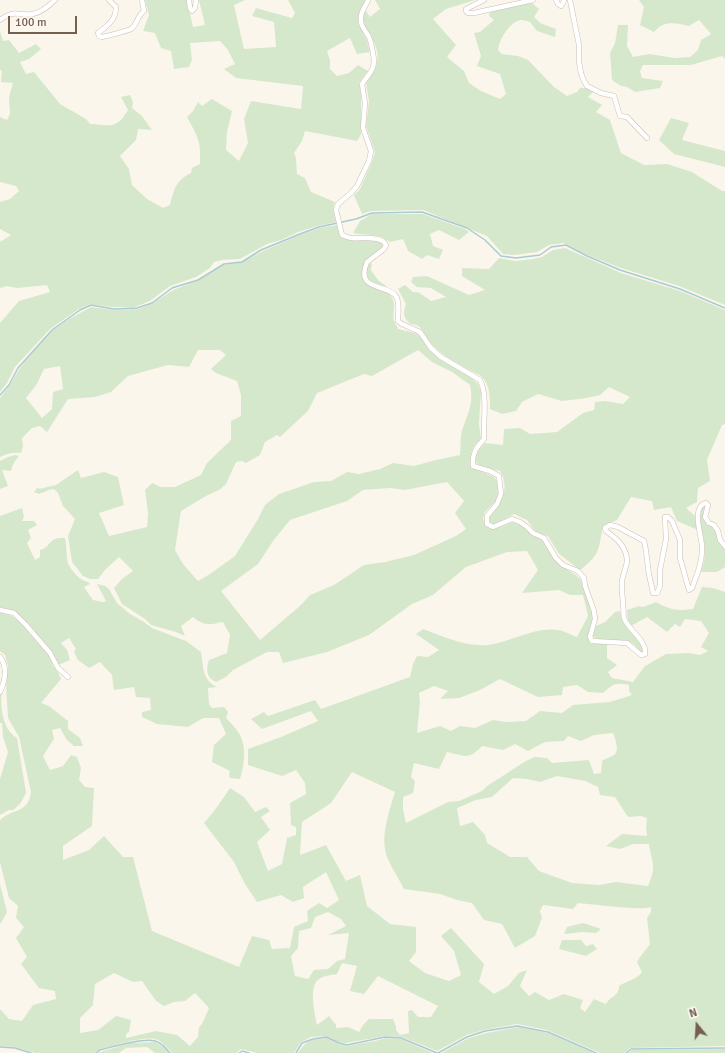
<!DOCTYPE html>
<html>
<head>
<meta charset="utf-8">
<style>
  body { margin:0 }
  #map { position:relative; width:725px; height:1053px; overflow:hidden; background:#fbf6ec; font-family:Signika,sans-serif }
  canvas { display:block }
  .north { position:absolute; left:677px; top:1005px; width:40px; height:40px; -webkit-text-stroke:3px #fdf9f2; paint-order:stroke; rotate:342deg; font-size:11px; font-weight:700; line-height:16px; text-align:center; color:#745f51 }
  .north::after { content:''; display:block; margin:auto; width:14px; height:18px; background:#745f51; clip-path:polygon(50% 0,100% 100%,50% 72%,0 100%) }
  .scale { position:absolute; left:8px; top:16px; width:69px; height:18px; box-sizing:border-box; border:2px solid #745f51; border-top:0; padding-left:5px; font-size:12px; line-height:14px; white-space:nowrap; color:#745f51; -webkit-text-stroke:3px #fdf9f2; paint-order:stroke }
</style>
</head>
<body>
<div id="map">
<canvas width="725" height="1053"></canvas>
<div class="north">N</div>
<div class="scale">100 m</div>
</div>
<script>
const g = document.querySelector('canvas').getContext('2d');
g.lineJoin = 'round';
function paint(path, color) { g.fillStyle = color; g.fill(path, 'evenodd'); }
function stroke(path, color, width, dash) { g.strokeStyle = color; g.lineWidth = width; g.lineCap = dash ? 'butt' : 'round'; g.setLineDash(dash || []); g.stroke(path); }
const green = new Path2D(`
  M145 0H187L193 27 205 25 199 0H245L234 5 244 49 276 47 274 22 252 16 256 8 292 18 295 13 288 0H366L359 13 358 24 366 38 370 52 357 54 350 38 327 51 330 60V69L337 76 349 73 358 65 368 71 359 83 361 95V134L357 141 305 131 302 141 294 153 296 158 297 174 305 178 311 192 335 202C332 209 334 215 336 222L318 226 298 232 281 240 267 244 240 259 222 260 214 262 210 268 196 277 170 286 150 301 135 307H113L90 304 79 309 50 329 15 367 7 383 0 392V323L19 301 50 292 47 285 17 288 7 286 0 288V242L11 235 0 229V202L10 199 19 191 16 186 0 182V117L7 120 10 114 9 97 13 83 1 82 2 71 0 70V31L3 41 9 40 19 53 36 44 41 49 29 59 20 62 26 74 34 72 60 104 86 119 90 124C111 125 116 130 128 110L121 97 130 95 133 102 132 108 142 116 152 130 138 129 136 140 120 156 129 169 132 185 147 199 163 208 170 205C174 189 176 180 191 173L192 168 200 164C201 140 198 138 187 117L193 111 198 102 202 106 212 99 232 111 227 132 226 150 239 161 248 143 244 119 251 101 301 109 303 86 236 78 224 69 235 64 228 50 220 41 190 43 192 60 189 67 174 69 171 51 161 48 155 33 143 31 149 15Z
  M375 0H475L446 9 433 19 456 45 447 57 464 71 469 83 481 91 500 99 506 94 500 74 477 66 481 56 474 33 480 32 494 20 489 16 490 12 511 6 532 3 539 9 534 17 540 23 556 29 555 37 537 31 530 22C528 21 524 20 521 20 510 21 499 40 498 50L502 54 518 56 528 60 554 87 567 96 577 92 580 88H589L594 91 588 97 602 105 596 112 610 120 621 153 644 165 667 164 692 172 722 191H725V305L679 286 621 268 587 255 564 243 549 245 537 252 514 255 503 254 487 236 423 210 371 211 362 214 354 195 360 189 372 162 375 152 366 126 369 101 366 83C379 65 382 55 370 35 366 27 362 24 363 15L366 11 370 17 380 9Z
  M639 0H725V59L722 56 691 65H643L640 71 642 78 663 81 660 88 635 92 627 87 621 86 612 80 610 53 615 43 618 25H628L627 46 633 57 649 54 675 58 690 57 698 50 701 40 711 34 699 20 689 26C675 23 664 20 654 32L640 25 644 7Z
  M671 118 689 123 682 140 725 151V167L674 154 659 140Z
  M372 214H423L465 229 469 232 459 240 439 230 430 234 433 246 443 250 439 259 427 255 422 259 408 251 403 239 390 242C381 234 365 235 353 233L360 221Z
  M337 225 342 237 375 240 383 242 384 246C373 255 359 262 364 278 365 282 368 285 372 287 378 291 387 290 391 296 397 304 392 313 394 321 395 323 397 326 398 329L415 333 420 336 429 350 471 377 478 384 481 392 479 424 481 439C471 448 469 454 472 467L494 477 497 481 498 493 496 501 485 512 483 518 485 526C495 531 503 526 513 522L522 526 532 535 543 540 561 566 576 575 581 580 593 616 588 637 591 644 607 643V658L617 665 608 672 612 678 633 682 645 666 666 654 689 653 700 655 708 651 701 647 709 633 701 621 685 619 680 627 675 624 667 632 647 617 631 626 628 621 627 610 639 606 643 607 656 602C670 610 677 611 693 609L702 587 713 588 725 592V1046L630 1048 624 1053H600L547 1030 517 1024 484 1030 467 1035 437 1051 402 1037 385 1036 346 1043 338 1042 326 1036 311 1037 301 1042 294 1053H257L241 1049 236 1053H172C168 1048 161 1041 155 1039 143 1036 104 1047 94 1053H35L15 1047 0 1046V1009L9 1019 22 1021 33 1005 56 999 55 991 39 988 21 964 27 957 16 938 24 927 16 918 18 906 9 898 0 862V820C13 808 28 814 31 792L19 737 8 718 6 686 8 666 5 655 0 651V612L12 616 23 625 50 656 53 666 58 672 61 679 41 703 49 706 68 721V729L80 738 83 746H74L67 740 60 728 52 730 54 739 43 756 50 770 63 766 71 755 77 757 81 768 79 780 85 787 94 788 92 826 63 846V860L89 850 104 836 123 857H133L152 931 239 967 252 936 269 940 272 949 290 948 294 927 308 921 307 911 319 903 327 908 339 900 326 872 303 887 304 898 293 902 281 895 257 902 245 884 234 862 204 823C214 812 222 800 230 788L244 797 255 812 266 807 270 811 261 817 270 830 257 842 268 871 282 864 287 838 296 835V827L291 825 290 803 306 794 305 783 296 770 282 776 248 765V749L281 737 318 721 311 711 262 729 251 719 264 712 268 716 315 700 321 709 410 677 413 664 417 656 428 657 439 650 416 634 423 629C444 637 466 647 488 645 512 642 533 627 557 630 563 630 571 635 577 637L588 616 583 595H570L559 590 522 593 538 570 527 551 507 552 466 567 433 595 412 604 369 635 327 652 283 663 279 652H267L233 670 226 677 216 682C206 678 206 669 209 660L227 653 230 635 223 622C210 625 203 626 193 617L181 626 185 636 176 632 151 625 145 619 122 604 114 588 122 579 133 571 119 557 105 570 98 579H90L83 576 72 562 68 536 75 519 63 506 58 493 54 489 49 490 39 494 34 492 38 487 39 489 56 485 78 470 81 478 104 472 118 477 124 505 99 513 109 536 147 527 148 513 145 490 152 483 161 487H175L201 475 207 463 231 440V421L241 416V395L237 381 216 373 211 369 226 355 220 350H198L189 367 168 365 128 376 111 392 95 397 68 399 47 432 40 426 32 428 22 438 23 446 21 453C13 452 8 453 0 457V398L10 385 20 368 34 350 53 330 69 319 91 307 115 310 139 309 153 303 173 290 199 280 224 265 243 262 263 251 300 235 320 228ZM418 350 432 362 452 372 470 385C474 402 468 414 462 430 460 438 461 447 460 455L436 460 414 466 393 463 380 469 359 474 347 472 331 481 314 482 279 494 265 505 258 519 235 556 210 574 198 581 183 564 175 550 181 511 206 496 219 490 226 484 236 462 242 461 246 463 260 455 265 442 277 435 280 437 308 411 317 393 364 374 372 376ZM60 366 63 389 53 392 52 409 42 418 26 398 37 384 44 369ZM447 482 464 501 455 513 466 529 456 536 414 555 385 562 364 565 334 585 310 595 301 605 260 640 221 591 258 564 273 541 290 520 347 501 363 490 390 488 405 490ZM500 679 538 697 562 695 563 687 577 685 588 692 603 693C613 684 615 682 629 685V691L632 695 610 702 573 705 562 713 540 711 526 721 506 722 493 720 475 728 460 726 451 731 440 726 417 733 420 702 419 693 434 686 448 691 440 699 459 698 480 690ZM613 733C615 738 620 751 614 755 610 758 606 758 602 761L601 773 594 774 589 760 552 763 547 758 535 757 526 761 487 786 482 791 459 801 448 802 406 823 403 809V797L413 793 415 781 411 777 414 763 439 769 447 752C465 756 469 760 482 746L503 750 515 744 528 751 545 742 564 741 568 736 581 741 594 735ZM352 772 395 792C389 812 379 839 388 859 392 869 399 879 404 889L440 894 457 900 472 903 484 920 502 924 515 948 535 936 542 918 540 911 543 905 573 909 578 903C591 904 643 911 651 907V912L647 918 650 944 640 957 637 962 642 972C638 979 626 981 619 986 619 997 610 996 606 1004L594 999 585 1012 580 1008 583 1000 564 994 549 1000 535 992 529 996 520 986 527 970 519 973 508 986 494 994 479 982 484 964 451 928 441 936 454 951 461 975 449 981 425 973 409 961 416 952V927L390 924 367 906 360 875 346 881 326 845 300 855 302 822 331 803ZM557 776 585 781 598 787 600 795 615 797 628 817 641 816 647 818 646 827 647 836 622 834 606 846 620 849 633 844H649C652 864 657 866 648 886L616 882 599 885 572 883 539 871 527 857H510L487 843 485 835 473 822 460 826 457 808 476 800 492 797 513 778 527 779 540 782ZM328 912 341 919 346 926 328 935 349 933 345 959 337 961 328 969 314 970 308 979 295 976 291 956 298 948 299 931 311 928 315 917ZM342 963 357 966 350 991 364 994 378 976 438 1006 431 1017H418L412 1010 408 1011 409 1033 400 1035 396 1030V1026L393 1019H369L363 1025 359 1032 348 1027 336 1028V1025L329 1016 317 1025C315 1014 308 986 319 979 323 976 331 975 337 974ZM114 973 133 982 142 981 156 1001 164 1006 174 1002 185 1001 195 993 209 1008 202 1024 199 1027 198 1037 190 1046 177 1035 156 1031 126 1038V1034L129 1032 131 1020 116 1016 98 1030 80 1033V1018L93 1005 95 984Z
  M565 248 621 273 680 291 725 310V424L722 425 707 460 710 481 698 488 697 502 686 508 695 516 698 530 677 521 671 507 654 510 652 501 631 497 617 520 603 526C598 550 601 554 580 570L559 554 548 536 536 532 527 520 514 514 494 525 489 521C490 511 494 510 500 502 506 493 506 480 500 471 481 467 463 464 485 443L503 445 504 429 520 428 530 434 557 432 583 413 594 410 595 402 605 401 623 404 630 397 609 387 600 395 587 398 562 401 538 394 522 402 516 411 502 414 490 409C490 398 490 385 482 377 479 374 474 373 471 371 456 363 437 353 427 338 422 330 420 324 410 324 403 317 403 313 406 304L398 289 405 285 413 292H418L431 301 446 297 431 288 417 287 411 282 413 277 427 276 469 295 485 290 462 276V268L489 269 499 258 515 261 533 259 542 257 553 250Z
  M372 263 371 270 378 280 386 286 384 288C371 282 366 282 366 266Z
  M15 455 19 456 13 464 11 471 2 470 8 486 0 489V461L8 457Z
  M706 505C698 521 712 520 717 532 718 534 718 538 718 541L725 548V567L717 572H701C710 548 701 537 699 514L701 508Z
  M22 508 24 517 22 521H34L37 525 28 530 31 538 27 543 35 560 40 557V550C53 546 47 537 65 538 67 546 66 556 68 563 71 571 81 581 88 582L90 584 84 587 93 600 103 602 106 601 97 584 105 586 109 589 117 603 130 614 144 622 152 628 186 641 201 652C204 667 201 679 217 687L208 688 209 704 212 708 224 707 228 712 226 718C231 723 237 729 240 735 247 749 244 765 240 779L230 778 229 775 230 771 212 762 214 745 226 734 219 718H203L188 727 157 724 142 717V712L151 710 150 698 136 697 134 687 114 690 112 675 100 662 89 668 78 660 74 652 76 649 69 638 61 643 67 650 70 660 58 665 52 652 15 611 0 607V516Z
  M620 611C622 630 639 635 644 653H641C638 650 635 644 630 642 619 636 603 646 593 636L596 626 605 622 615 612Z
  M2 691C0 706 2 729 17 738L26 793 20 804 13 810H9L0 815V779L8 752 3 737 2 723H0V694Z
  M0 884 7 912 5 916 0 924Z
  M583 923 601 929 596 933 583 932 564 934 567 927Z
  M562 940H581L586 946 593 944 597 949 586 956 559 949Z
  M518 1027 548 1033 594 1053H441L469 1038 486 1033Z
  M326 1038 339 1044 347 1046 375 1041 386 1038 401 1039 433 1053H298C307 1039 311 1040 326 1038Z
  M155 1042 166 1049 169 1053H155L147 1047 126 1048 119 1053H97L130 1043Z
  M725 1049V1053H628L632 1050Z`);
const stream = new Path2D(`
  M0 395 9 385 18 368 52 330 80 310 91 305 114 309 137 308 152 303 172 288 198 280 224 264 242 262 261 250 300 234 319 227 356 219 372 213 422 212 467 228 485 240 501 256 516 258 540 255 551 247 566 245 587 256 620 270 680 289 725 308
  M0 1047 15 1048 31 1053
  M96 1053 100 1050C112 1047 144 1037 155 1041 161 1043 166 1048 170 1053
  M239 1053 242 1051 249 1053
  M296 1053 302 1043 313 1039 326 1037 339 1043 347 1045 385 1037 401 1038 437 1053
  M438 1053 467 1037 485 1031 517 1026 548 1032 596 1053
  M626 1053 631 1049 725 1048`);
const street = new Path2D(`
  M109 0 116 7C116 20 108 25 98 33L99 36 102 37C107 36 127 31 131 29 137 25 137 16 144 11L142 0
  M189 0 190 8 192 11 195 8 196 0
  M368 0C366 6 361 11 361 17 360 26 365 30 369 37 371 42 372 48 373 53 376 69 371 71 362 84L365 103 363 128 371 151 369 161 357 186 351 193 338 204 336 210 342 235C345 236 349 238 352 238 361 239 382 235 386 245L384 249 367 262C355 292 386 283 396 296 400 302 398 314 398 321L402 324 420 332 431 348 441 357 480 380C488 396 483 421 484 439 476 448 472 453 473 466L490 471 499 476 501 494 497 504 487 516V524L493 527 512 519 520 522 527 527 533 533 544 538 556 558 563 565 578 571 584 578 585 586 594 611 595 619 590 637 592 641 627 643 641 655 645 654C647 640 628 630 624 618 623 614 624 609 623 605 623 597 621 589 622 581 623 574 627 566 627 560 626 546 616 538 606 531L605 528 610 525 618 527 644 541C647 552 647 563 649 574 650 581 652 586 653 593H657L660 586V570L666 539 665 517H668L672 521 680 540V558L689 590 692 588C697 575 703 560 702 546 701 535 697 525 698 515 698 509 701 504 706 503L708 505 705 517 709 523 714 525 718 531 720 540 725 546
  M484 0 466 9V11L468 13H474L533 0
  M556 0 558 4 561 6 563 3 564 0
  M570 0 579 45V62L581 73 584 81 587 86 601 93 614 96 620 116 627 117 647 138
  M0 20C16 8 19 17 33 14 42 12 49 6 55 0
  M0 610 14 613 26 625 50 653 58 668 68 677
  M0 657C8 667 5 681 0 692`);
paint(green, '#d6e8cb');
stroke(stream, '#a9cbd4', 1.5);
stroke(street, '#ccbeb2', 5.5);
stroke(street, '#fff', 4.5);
</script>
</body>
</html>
